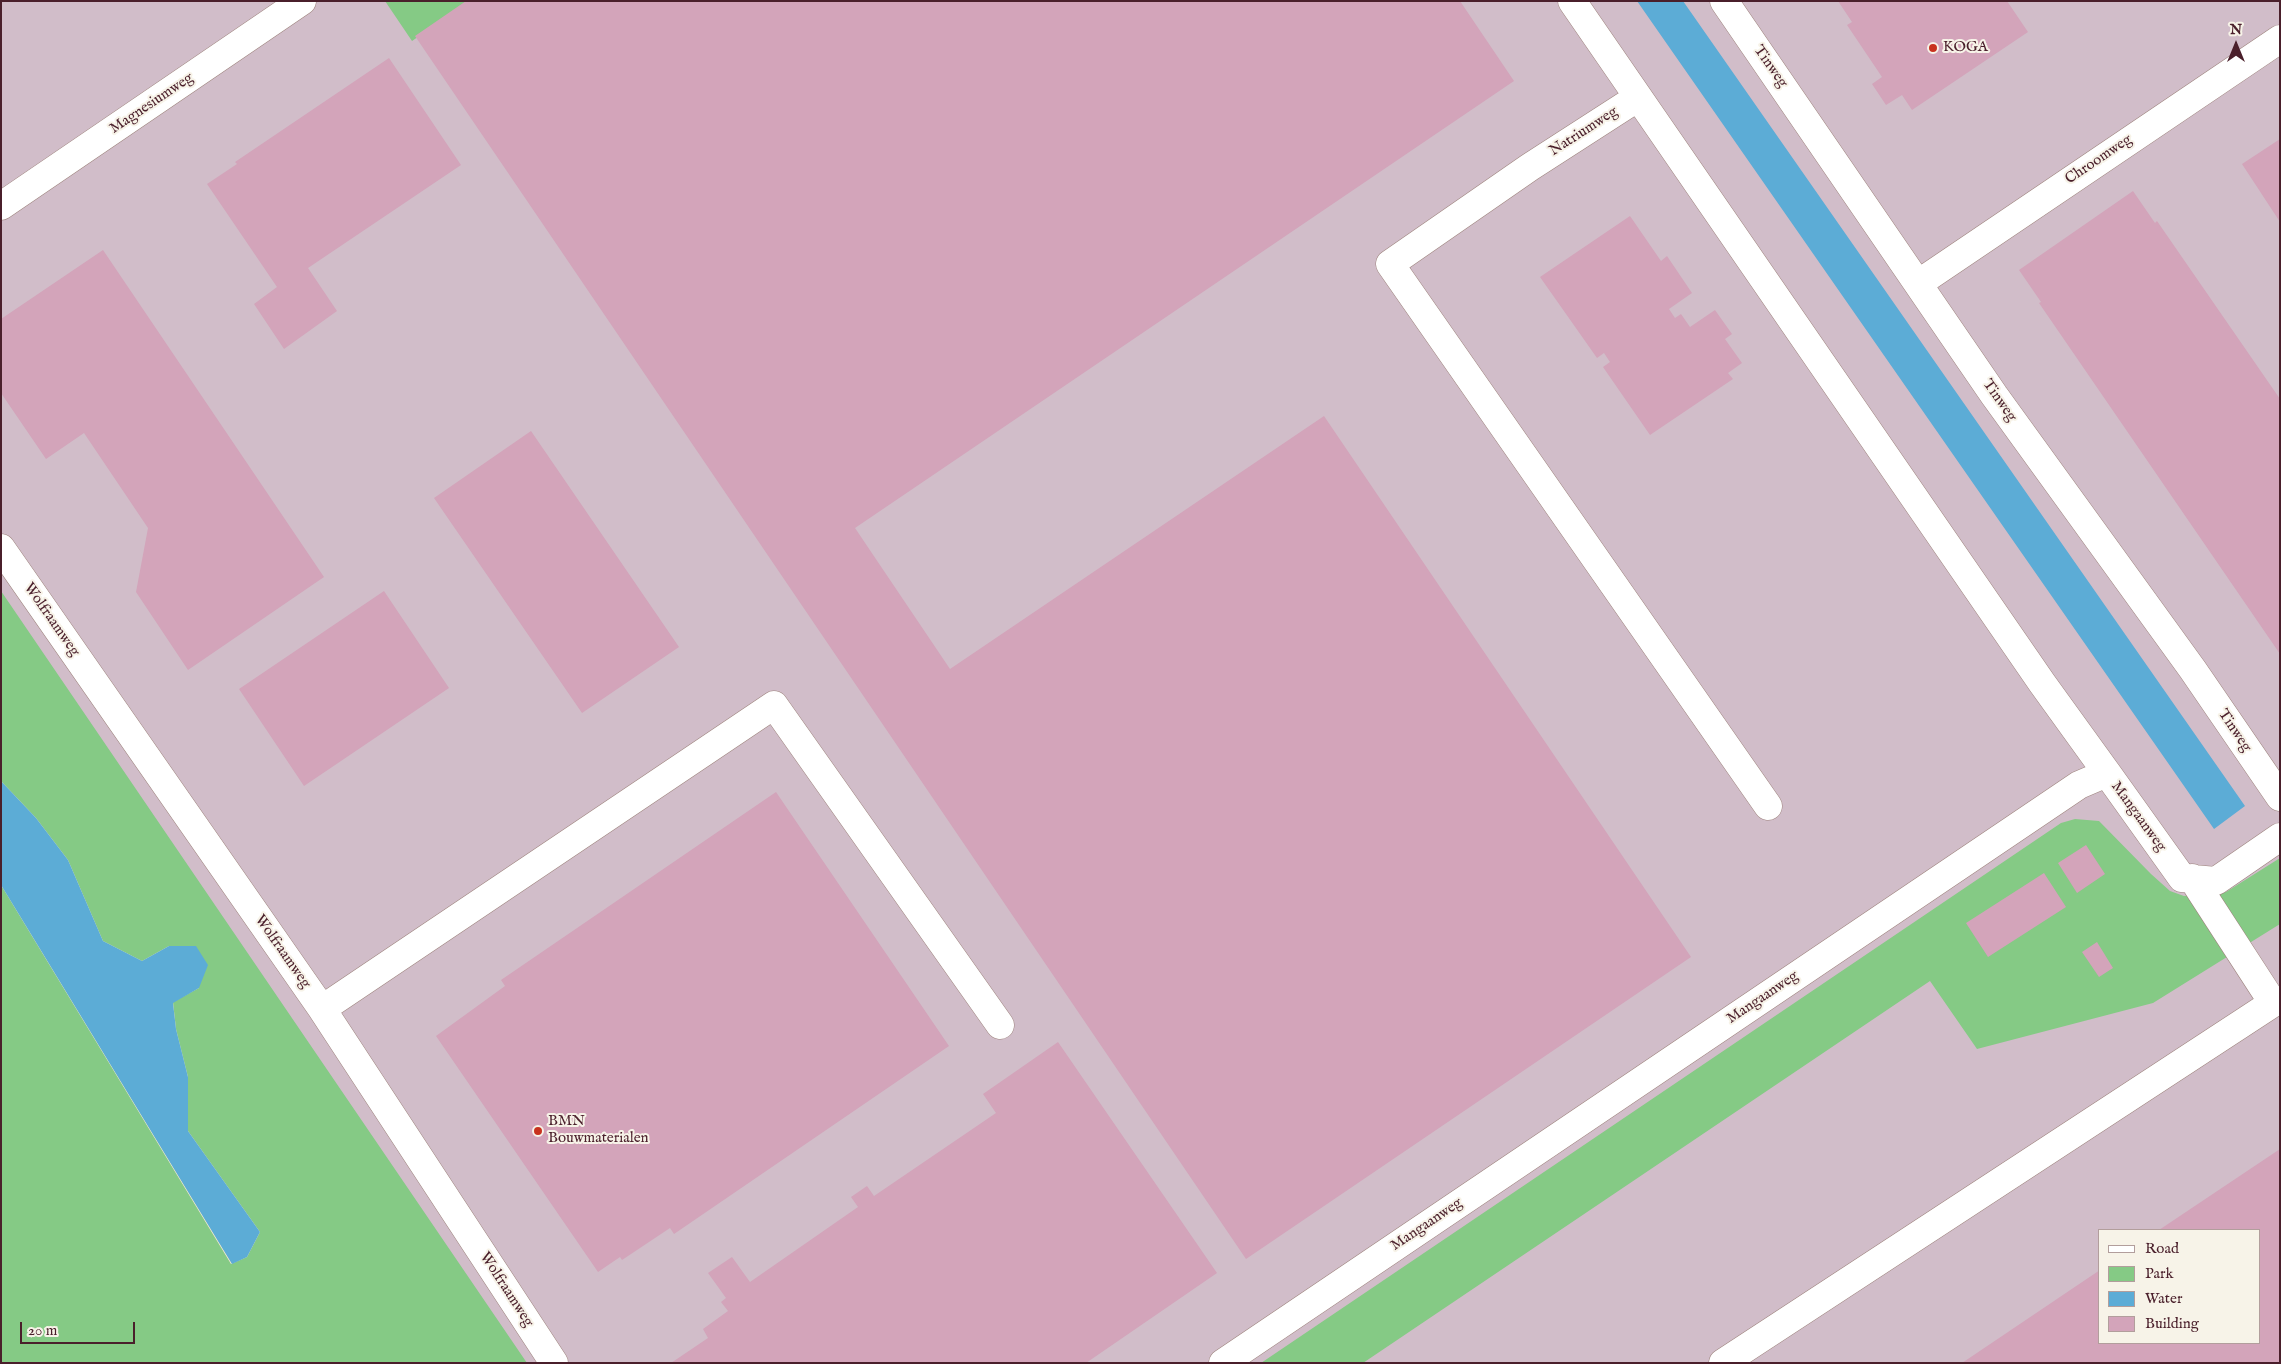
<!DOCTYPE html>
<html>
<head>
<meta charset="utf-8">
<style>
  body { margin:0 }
  #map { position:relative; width:2281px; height:1364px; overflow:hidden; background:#f3e8d1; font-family:"IM FELL English",serif }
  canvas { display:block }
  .frame { position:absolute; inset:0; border:2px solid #4a1f2b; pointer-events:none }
  .legend { position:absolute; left:2098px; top:1229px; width:162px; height:115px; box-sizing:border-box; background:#f7f3e8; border:1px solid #b29e9c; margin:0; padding:6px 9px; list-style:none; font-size:15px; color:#4a1f2b }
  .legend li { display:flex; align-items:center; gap:10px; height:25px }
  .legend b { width:25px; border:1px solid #b29e9c }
  .north { position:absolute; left:2211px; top:20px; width:50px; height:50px; -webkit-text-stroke:4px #f7f3e8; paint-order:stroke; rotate:0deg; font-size:14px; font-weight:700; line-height:20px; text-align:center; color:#4a1f2b }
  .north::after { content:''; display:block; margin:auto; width:18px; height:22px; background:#4a1f2b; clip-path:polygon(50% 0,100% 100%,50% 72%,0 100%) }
  .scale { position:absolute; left:20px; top:1322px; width:115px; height:22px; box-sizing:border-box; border:2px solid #4a1f2b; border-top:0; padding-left:6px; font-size:15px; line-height:18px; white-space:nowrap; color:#4a1f2b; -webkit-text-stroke:4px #f7f3e8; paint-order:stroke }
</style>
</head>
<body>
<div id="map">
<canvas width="2281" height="1364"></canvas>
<div class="frame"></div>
<ul class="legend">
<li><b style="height:6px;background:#fff"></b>Road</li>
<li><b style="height:14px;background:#85ca85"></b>Park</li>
<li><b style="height:14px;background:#5cacd6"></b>Water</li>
<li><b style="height:14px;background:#d3a4ba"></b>Building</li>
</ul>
<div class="north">N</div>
<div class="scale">20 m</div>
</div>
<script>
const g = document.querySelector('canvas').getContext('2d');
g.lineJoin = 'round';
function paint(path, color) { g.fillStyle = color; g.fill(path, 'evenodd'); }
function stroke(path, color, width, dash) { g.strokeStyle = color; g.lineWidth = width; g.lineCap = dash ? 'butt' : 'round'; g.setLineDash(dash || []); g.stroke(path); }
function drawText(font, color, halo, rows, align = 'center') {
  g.font = font + ' "IM FELL English",serif'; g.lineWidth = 4; g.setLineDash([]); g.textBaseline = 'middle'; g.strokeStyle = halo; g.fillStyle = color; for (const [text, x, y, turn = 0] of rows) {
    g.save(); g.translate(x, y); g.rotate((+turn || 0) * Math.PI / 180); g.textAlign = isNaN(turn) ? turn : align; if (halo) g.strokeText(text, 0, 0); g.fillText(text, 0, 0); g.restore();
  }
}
const industrial = new Path2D(`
  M1 1H2280V1363H494L1 617ZM2100 1230H2260V1343H2100Z`);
const green = new Path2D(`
  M385 1H470L412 41Z
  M1 591 527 1363H1V885L231 1264 247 1257 260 1232 188 1131V1077L176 1029 173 1002 199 988 169 946 142 961 103 941 68 860 36 818 1 781Z
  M2075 819 2099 821 2151 874 2170 891 2184 896 2226 892 2280 858V924L2153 1003 1977 1049 1930 981 1363 1363H1261L2061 823Z`);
const water = new Path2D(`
  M1637 1H1683L2245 806 2214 829Z
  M1 781 36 818 68 860 103 941 142 961 169 946H196L208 965 199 988 173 1003 176 1029 188 1077V1131L260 1232 247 1257 232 1264 1 885Z`);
const building = new Path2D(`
  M466 1H1460L1514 81 855 528 950 669 1324 416 1691 957 1246 1259 415 36Z
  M1838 1H2007L2028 32 1912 110 1902 95 1886 105 1872 84 1882 77 1847 25 1852 22Z
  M389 58 461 165 308 268 337 311 284 349 254 304 277 287 207 184 237 164 235 162Z
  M2280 139V222L2242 164Z
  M2133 191 2155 223 2157 221 2280 399V654L2039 303 2041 302 2019 270Z
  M1630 216 1661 261 1667 256 1692 293 1669 309 1675 318 1681 314 1690 327 1715 310 1732 334 1725 339 1742 363 1728 373 1733 379 1650 435 1603 367 1610 362 1604 353 1597 358 1540 277Z
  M103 250 324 577 188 670 136 592 148 528 84 433 46 459 1 393V319Z
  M531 431 679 647 582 713 434 498Z
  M384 591 449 688 304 786 239 689Z
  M776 792 949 1046 674 1234 670 1228 622 1260 620 1257 598 1272 436 1036 505 986 501 980Z
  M2086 845 2105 874 2077 893 2058 863Z
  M2044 873 2066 907 1988 957 1966 923Z
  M2097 942 2113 968 2099 977 2082 952Z
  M1058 1042 1217 1273 1086 1363H671L708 1338 703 1329 728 1311 721 1302 726 1298 708 1273 732 1257 750 1282 858 1207 851 1197 867 1186 874 1196 996 1113 983 1094Z
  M2280 1149V1363H1962L2100 1270V1343H2260V1230H2159Z`);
const minor = new Path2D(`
  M1572 1 2042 683 2107 773
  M1724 1 1994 395 2193 670 2280 797
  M1637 98 1530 167 1390 264 1768 806
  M1 206 302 1
  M1919 283 2280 39
  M1 548 322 1009 554 1363
  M322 1009 774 705 1000 1025
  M1223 1363 2079 785 2107 773 2182 878 2216 881 2280 837
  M1723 1363 2273 1003 2192 878`);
const markers = [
  [1933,48,5,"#c8321e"],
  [538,1131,5,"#c8321e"]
];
const poiNames = [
  ["KOGA",1943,48],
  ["BMN",548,1122],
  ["Bouwmaterialen",548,1139]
];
const streetNames = [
  ["Tinweg",1770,67,55],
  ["Magnesiumweg",152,104,-34],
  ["Natriumweg",1584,132,-33],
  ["Chroomweg",2099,160,-34],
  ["Tinweg",1999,401,55],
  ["Wolfraamweg",51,620,55],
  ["Tinweg",2234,731,56],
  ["Mangaanweg",2138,817,54],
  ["Wolfraamweg",282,952,55],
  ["Mangaanweg",1763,998,-34],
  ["Mangaanweg",1427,1225,-34],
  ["Wolfraamweg",506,1290,57]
];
paint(industrial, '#d1bdc9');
paint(green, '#85ca85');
paint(water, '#5cacd6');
paint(building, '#d3a4ba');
stroke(minor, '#9e847e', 29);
stroke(minor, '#fff', 28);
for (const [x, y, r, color] of markers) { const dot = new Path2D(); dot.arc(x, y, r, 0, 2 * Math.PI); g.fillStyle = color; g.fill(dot); stroke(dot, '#f7f3e8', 2); }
drawText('15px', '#4a1f2b', '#f7f3e8', poiNames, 'left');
drawText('15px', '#4a1f2b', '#f7f3e8', streetNames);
</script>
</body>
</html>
